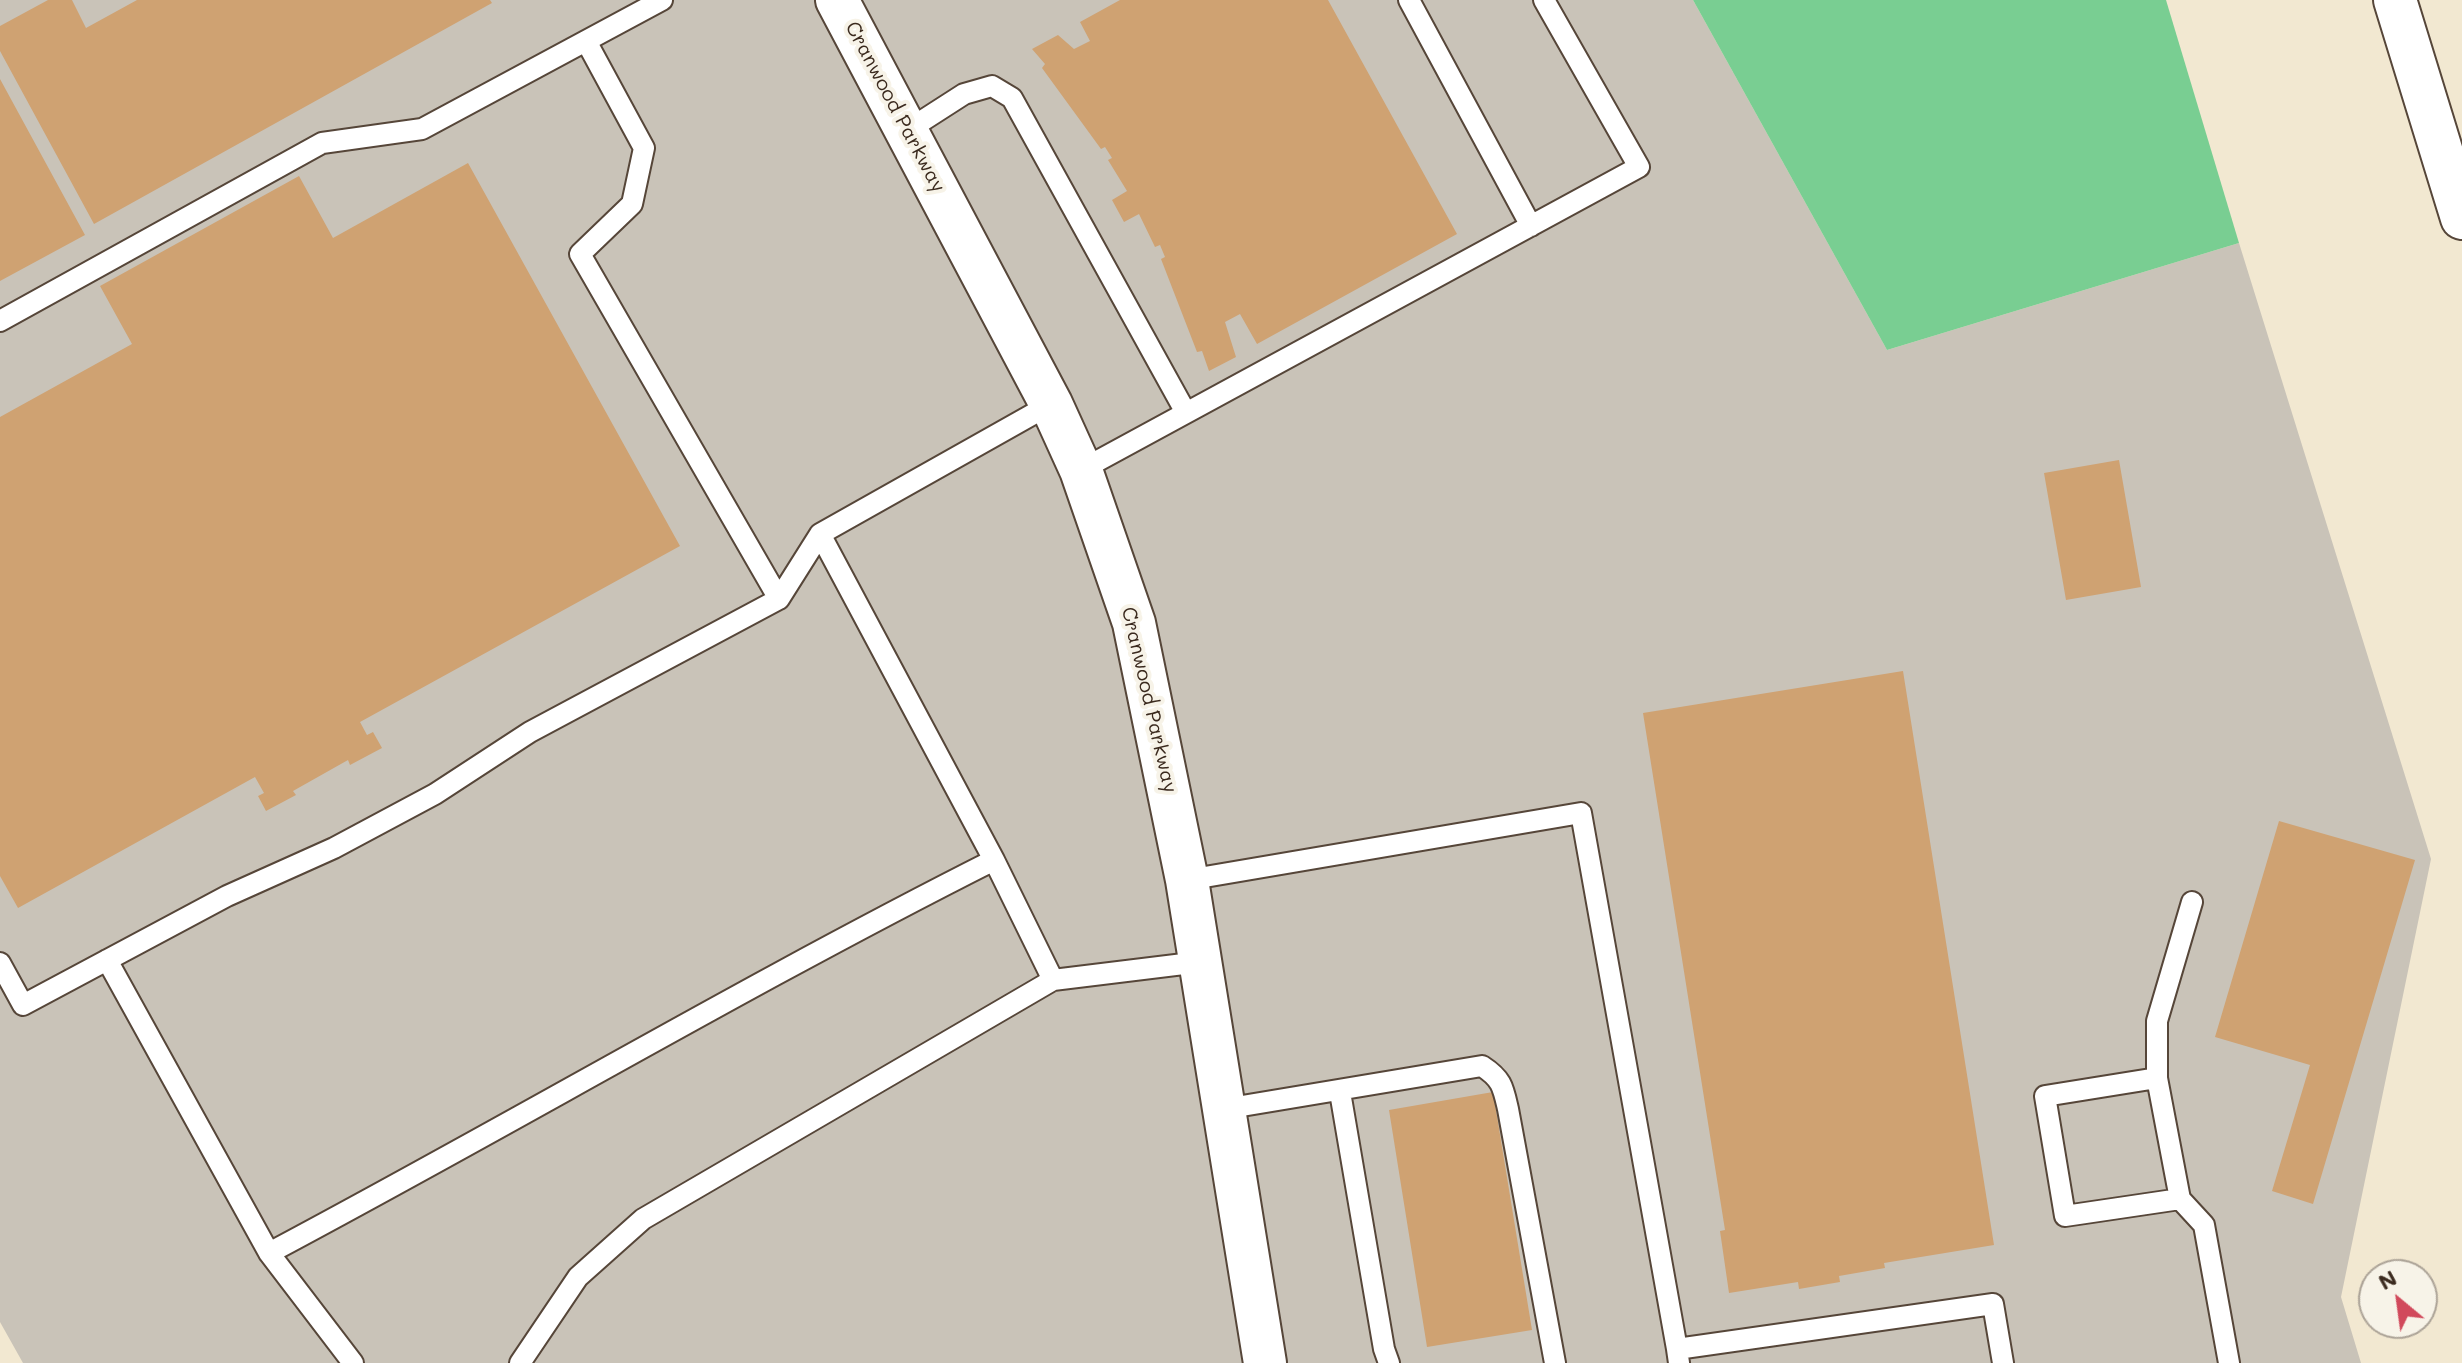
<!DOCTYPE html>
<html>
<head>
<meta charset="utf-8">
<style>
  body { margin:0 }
  #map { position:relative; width:2462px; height:1363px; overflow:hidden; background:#f2e8d1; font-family:Mali,sans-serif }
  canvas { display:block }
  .north { position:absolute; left:2358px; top:1259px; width:80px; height:80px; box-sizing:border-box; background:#f7f3e8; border:2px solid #aca397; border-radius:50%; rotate:331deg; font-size:22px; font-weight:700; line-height:32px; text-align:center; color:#3b2a1e }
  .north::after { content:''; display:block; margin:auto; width:28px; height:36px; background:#d1495b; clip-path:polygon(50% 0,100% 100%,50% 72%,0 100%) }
</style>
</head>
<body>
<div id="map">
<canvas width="2462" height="1363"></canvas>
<div class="north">N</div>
</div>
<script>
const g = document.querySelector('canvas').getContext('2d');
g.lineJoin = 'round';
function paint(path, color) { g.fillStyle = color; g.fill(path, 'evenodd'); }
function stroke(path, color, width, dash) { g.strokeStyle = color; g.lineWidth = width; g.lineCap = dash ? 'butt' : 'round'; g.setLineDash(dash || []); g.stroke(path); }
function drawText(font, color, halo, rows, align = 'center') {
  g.font = font + ' Mali,sans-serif'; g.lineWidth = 8; g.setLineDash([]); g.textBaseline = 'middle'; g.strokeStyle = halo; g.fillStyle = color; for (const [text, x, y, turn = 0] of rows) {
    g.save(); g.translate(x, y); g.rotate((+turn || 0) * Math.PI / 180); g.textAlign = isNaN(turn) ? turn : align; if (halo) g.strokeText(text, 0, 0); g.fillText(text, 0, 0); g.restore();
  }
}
const industrial = new Path2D(`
  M0 0H1693L1887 350 2239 243 2431 859 2341 1297 2361 1363H23L0 1322Z`);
const green = new Path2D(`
  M1693 0H2166L2239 243 1887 350Z`);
const building = new Path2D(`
  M48 0H72L86 28 137 0H490L492 3 94 224 0 51V26Z
  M1120 0H1328L1457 234 1257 344 1240 314 1225 322 1236 357 1209 371 1202 351 1197 352 1161 259 1165 257 1160 245 1155 247 1139 214 1124 222 1112 200 1127 191 1108 160 1112 158 1105 147 1101 149 1042 68 1045 64 1032 49 1058 35 1074 49 1090 41 1080 22Z
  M0 79 85 235 0 281Z
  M468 163 680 546 360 722 367 735 373 732 382 748 350 765 348 760 293 791 296 795 266 811 258 796 264 793 255 777 18 908 0 876V417L132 344 100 286 299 176 333 238Z
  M2119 460 2141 587 2066 600 2044 473Z
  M1903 671 1994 1245 1884 1263 1885 1268 1839 1276 1840 1282 1799 1289 1798 1282 1729 1293 1720 1231 1725 1230 1643 713Z
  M2279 821 2415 860 2313 1204 2272 1191 2310 1065 2215 1037Z
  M1493 1092 1532 1330 1427 1347 1389 1110Z`);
const service = new Path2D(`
  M1409 0 1531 226
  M586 41 644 148 632 204 580 254 779 599
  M908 130 964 94 992 86 1012 98 1185 411
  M0 321 322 143 422 129 662 0
  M1081 470 1639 167 1544 0
  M994 860 1053 980 1200 962
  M1187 880 1581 813 1677 1349
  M107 960 269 1253 353 1363
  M0 963 23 1005 227 896 334 848 435 794 530 732 779 599 820 534 1051 404
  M2157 1078V1021L2192 902
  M1340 1092 1384 1349 1389 1363
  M1224 1109 1482 1066C1502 1079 1503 1087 1508 1109L1555 1363
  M2180 1199 2065 1216 2045 1096 2157 1078 2180 1199 2204 1225 2229 1363
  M269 1253C512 1124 748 984 994 860L820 534
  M520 1363 578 1277 643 1219 1053 980
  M1679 1363 1677 1349 1993 1304 2003 1363`);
const minor = new Path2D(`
  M837 0 1051 404 1081 470 1134 623 1187 880 1265 1363
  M2395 0 2462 218`);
const streetNames = [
  ["Cranwood Parkway",895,107,62],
  ["Cranwood Parkway",1149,700,77]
];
paint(industrial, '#c9c3b8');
paint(green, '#79ce92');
paint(building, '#cfa272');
stroke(service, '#564639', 24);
stroke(minor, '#564639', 46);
stroke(service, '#fff', 20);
stroke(minor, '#fff', 42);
drawText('20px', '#3b2a1e', '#f7f3e8', streetNames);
</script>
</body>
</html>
